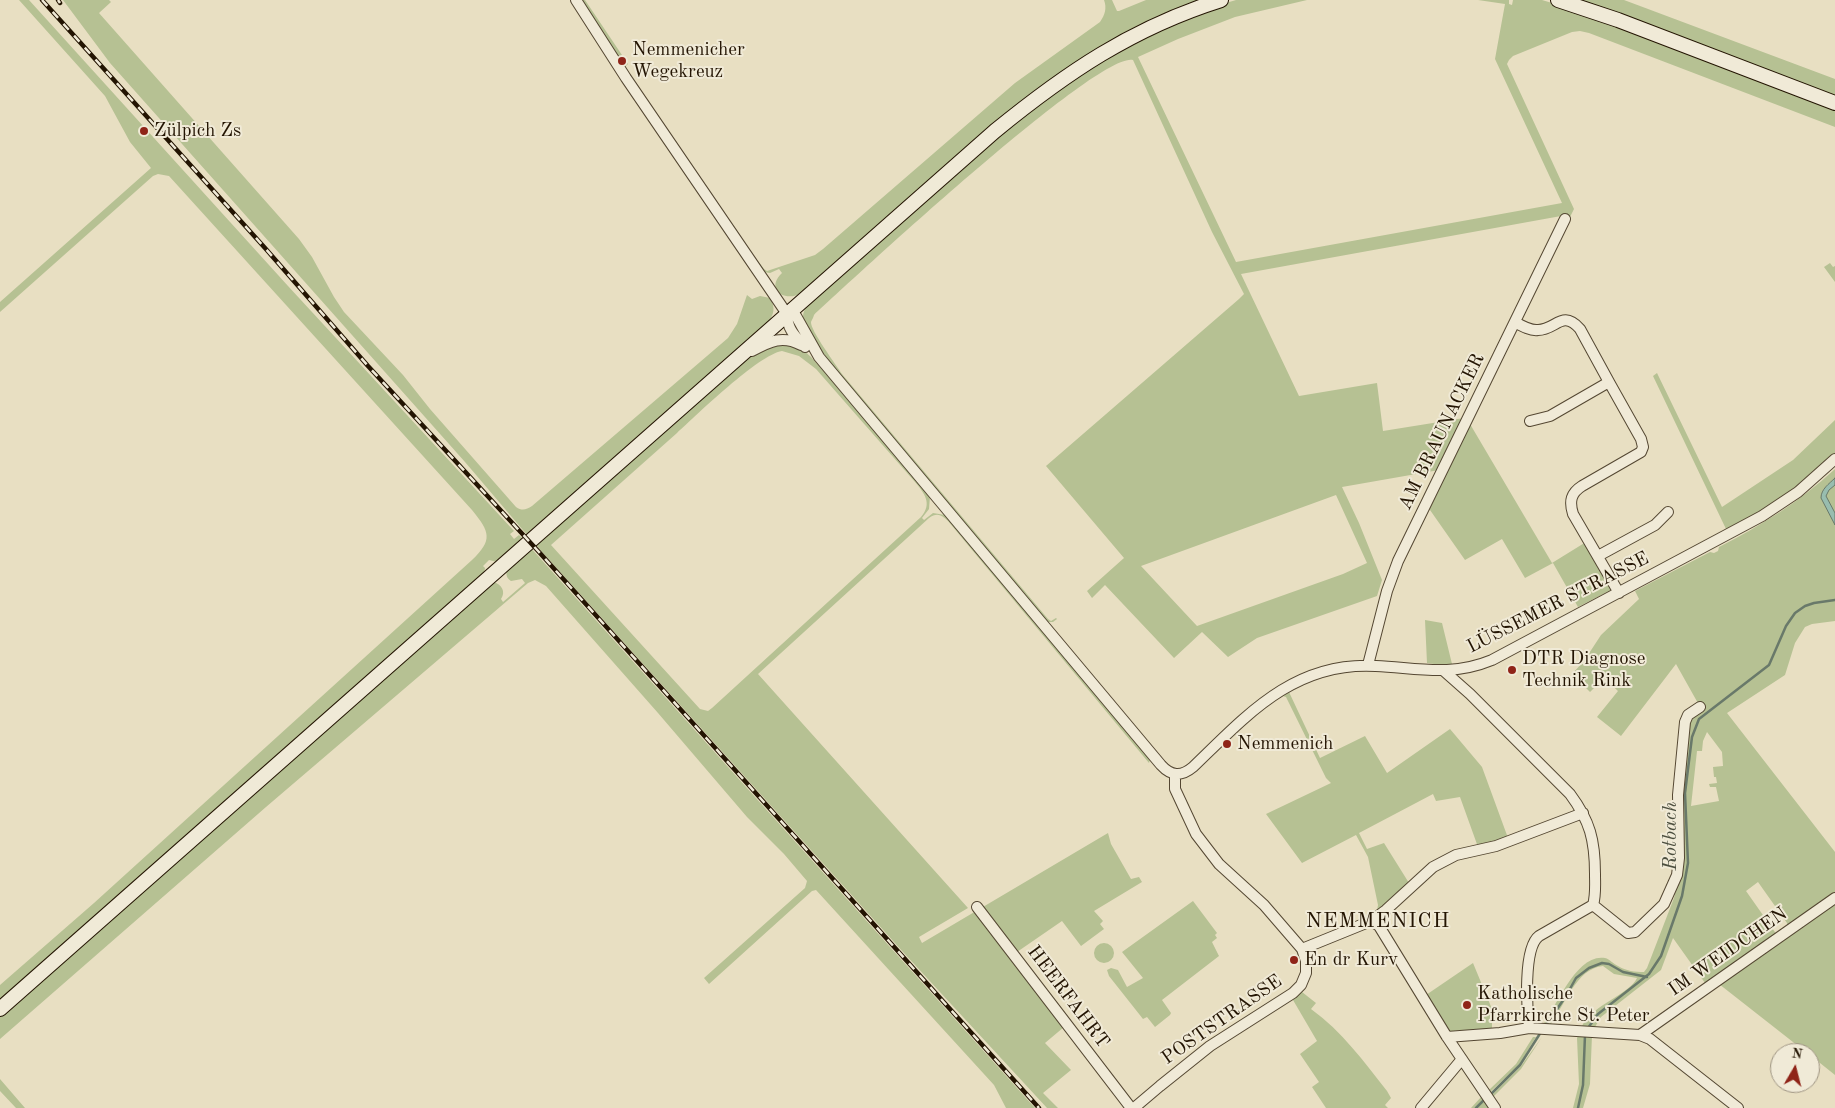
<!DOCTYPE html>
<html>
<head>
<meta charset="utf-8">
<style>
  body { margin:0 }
  #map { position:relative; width:1835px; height:1108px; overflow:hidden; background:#e8dfc2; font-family:"Old Standard TT",serif }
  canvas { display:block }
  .north { position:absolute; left:1770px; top:1043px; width:50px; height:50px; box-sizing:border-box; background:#f0ead7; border:1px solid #9e9482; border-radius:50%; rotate:8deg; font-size:14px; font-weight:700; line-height:20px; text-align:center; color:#231402 }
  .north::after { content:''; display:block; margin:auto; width:18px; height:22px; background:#8f2418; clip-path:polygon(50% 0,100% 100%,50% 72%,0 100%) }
</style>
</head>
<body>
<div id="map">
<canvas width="1835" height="1108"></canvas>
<div class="north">N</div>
</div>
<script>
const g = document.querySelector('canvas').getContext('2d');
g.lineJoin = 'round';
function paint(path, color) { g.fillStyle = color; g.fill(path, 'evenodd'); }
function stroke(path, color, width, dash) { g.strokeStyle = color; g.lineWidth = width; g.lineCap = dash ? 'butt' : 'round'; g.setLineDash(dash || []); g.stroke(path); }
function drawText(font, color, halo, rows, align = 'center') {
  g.font = font + ' "Old Standard TT",serif'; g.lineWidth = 4; g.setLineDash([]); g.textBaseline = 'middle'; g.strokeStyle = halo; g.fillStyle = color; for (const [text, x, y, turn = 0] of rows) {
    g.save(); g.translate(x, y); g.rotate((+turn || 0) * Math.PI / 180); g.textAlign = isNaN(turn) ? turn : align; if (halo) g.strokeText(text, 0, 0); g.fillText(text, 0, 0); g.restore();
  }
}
const green = new Path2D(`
  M19 0H29L288 286 514 531 510 534 514 539 519 535 524 540 497 562 489 560 483 566 485 568 484 574 0 1004V985L94 903 472 560C493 540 490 532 472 510L169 176 158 174 153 176 0 312V302L151 168 130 142 105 96Z
  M63 0H109L111 2 99 13 299 239 312 257 334 297 344 312 403 375 430 409 516 507C522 511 526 510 532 506L728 338 737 324 747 295 752 299 760 296 770 298C776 308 774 315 767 323L528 536 465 462 110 63Z
  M572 0H585L628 64 625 67 751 252 764 269 767 271 815 255 823 249 1015 83 1100 22C1105 15 1107 8 1104 0H1112L1117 11H1119L1146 0H1208L1125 35 802 293C784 303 765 289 782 273L779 269 770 273 763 272 755 277 619 76Z
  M1236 0H1307L1235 17 1178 39 1138 57 1236 262 1562 203 1495 59 1505 4 1478 0H1509V4L1512 5 1513 0H1542L1562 6 1835 108V127L1589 33 1580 31 1572 32 1513 56 1509 60 1507 64 1574 209 1568 221 1561 216 1241 274 1299 396 1377 383 1383 431 1464 418 1439 470 1342 487 1359 523 1382 580 1377 596 1257 638 1228 657 1202 632 1174 658 1105 585 1092 598 1087 591 1124 558 1046 466 1239 299 1244 294 1212 232 1133 60C1098 51 852 280 814 315 814 316 811 322 811 322 810 330 837 366 842 374L1048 619 1051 621 1056 618 1057 619 1053 622H1047L833 366C826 357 803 327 803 317 803 312 805 309 807 305L1009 125 1116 49 1216 6ZM1336 495 1367 563 1343 574 1197 626 1141 566Z
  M1573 0H1624L1835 79V98Z
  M1830 263 1833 267 1835 266V282L1824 267Z
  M782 342 802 349 811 357 840 389 930 496 929 509 922 518 924 520 933 513 945 515 1150 760 1149 763 948 521C942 515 937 512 929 518L758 674 968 908 919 937 922 943 1108 833 1111 844 1131 879 1139 877 1142 882 1094 911 1103 921 1100 924 1104 929 1081 946 1062 921 1017 952 1064 1027 1045 1043 1071 1070 1043 1093 1058 1108H1047L903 952 534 543 738 365 767 346ZM782 351 799 356 816 369 915 482C924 493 933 503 921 517L712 708 708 711 700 709 551 545C593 508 635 470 677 433 698 414 758 355 782 351Z
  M1657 373 1722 507 1793 460 1835 420V454C1801 488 1769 508 1726 529L1653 376Z
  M1470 424 1552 563 1586 542 1613 589 1578 607 1553 563 1525 578 1502 539 1465 560 1430 510 1429 505Z
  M1835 469V621L1812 624 1805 627 1795 643 1785 675 1727 713 1835 852V1075L1810 1055V1053H1807L1719 984 1710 990 1673 938 1661 970 1601 1017 1595 1027 1582 1026C1592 1005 1630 994 1637 978L1614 974 1603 966C1576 968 1564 1007 1549 1027L1542 1026C1556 1008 1576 953 1605 958 1610 959 1613 964 1618 966 1626 971 1635 972 1644 972L1647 968 1674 898 1679 877 1675 797 1683 714 1688 709 1699 705 1676 664 1621 736 1597 717 1618 691 1604 678 1590 692 1572 674 1584 661 1601 635 1639 599 1635 591 1710 552 1714 553 1718 551 1719 547C1762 525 1799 502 1835 469ZM1707 732 1722 752 1723 766 1713 767 1714 777H1716L1717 783 1709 784 1710 787H1716L1719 801 1691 806 1697 751H1702L1703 741ZM1758 882 1787 923V926L1777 935 1746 891Z
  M530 547 1035 1108H1006L994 1085 816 890 812 891 709 984 704 978 805 888 807 881 784 854 747 817 658 713 546 586 535 580 528 583 266 807 0 1039V1015L493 582C502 584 506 592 501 599L503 602 525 583 522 579 511 581C506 578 506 574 507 568Z
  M1425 620 1442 623 1452 664 1441 665 1427 663Z
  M1289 692 1320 758 1365 736 1387 773 1450 729 1482 767 1508 838 1478 847 1460 797 1436 801 1433 794 1359 833 1367 849 1384 843 1409 883 1377 911 1378 905 1368 857 1356 835 1302 863 1266 814 1331 783 1326 778 1286 697 1283 696Z
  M1193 901 1217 933 1215 935 1217 938 1212 942 1219 956 1162 1000 1171 1013 1170 1015 1155 1027 1147 1017 1143 1019 1109 976 1107 970 1111 968 1118 970 1127 987 1143 978 1122 952Z
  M1094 953a10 10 0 1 1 20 0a10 10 0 1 1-20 0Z
  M1473 963 1492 1009V1029L1450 1031 1426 995Z
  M1302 992 1316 1003 1311 1009C1342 1031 1364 1062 1387 1091L1391 1098 1385 1105 1388 1108H1326L1312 1087 1319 1082 1300 1054 1317 1041 1293 1000Z
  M1579 1034 1592 1035 1590 1084 1583 1108H1573L1579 1084 1577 1038Z
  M1533 1037H1536L1519 1065 1490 1092 1489 1090 1516 1064Z
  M1542 1037 1521 1069 1493 1097 1492 1095 1521 1066Z
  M0 1079 25 1108H16L0 1091Z
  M1482 1096 1490 1108H1471Z`);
const water = new Path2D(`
  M1835 478V485L1829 490 1826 496 1835 513V525L1821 498C1821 489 1829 484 1835 478Z`);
const stream = new Path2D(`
  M1546 1025 1566 996 1576 978 1589 968 1602 963 1609 964 1623 972 1647 977
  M1588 1028 1598 1014 1649 974 1661 956 1682 896 1688 863 1685 793 1692 737 1699 719 1769 665 1786 626 1795 613 1805 606 1814 603 1835 600
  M1490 1095 1520 1065 1541 1032
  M1476 1108 1486 1098
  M1578 1108 1583 1085 1585 1035`);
const street = new Path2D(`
  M576 0 626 78 787 314C787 329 795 336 805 347
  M787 314 796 316 819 357 1161 765C1171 776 1181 777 1193 767 1247 715 1294 661 1376 666 1418 668 1451 677 1492 660L1762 516 1798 492 1835 459
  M1515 322C1522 326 1530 331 1538 330 1556 330 1562 309 1580 329L1609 382
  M752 351C770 341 783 335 801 345
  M1530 421 1550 416 1609 382 1641 439 1643 447 1641 452 1582 486C1571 493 1569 501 1573 514L1619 593
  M1598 556 1655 525 1668 512
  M1368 665 1387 591 1398 561 1565 219
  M1444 671 1470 694 1570 794C1590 821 1595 840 1595 874 1595 884 1596 895 1593 905
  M1593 905 1628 933 1635 932 1664 904 1677 875 1679 858 1678 795 1685 722 1688 715 1700 707
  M977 907 1131 1108
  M1371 921 1386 910 1433 867 1456 855 1496 846 1583 813
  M1302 949 1371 921 1379 926 1447 1037 1495 1108
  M1529 1028C1527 1008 1523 948 1539 936L1593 905
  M1640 1035 1835 898
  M1447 1037 1500 1033 1529 1028 1640 1035 1650 1039 1738 1108
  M1134 1108 1160 1086 1210 1046 1293 993 1301 985 1306 973V961L1302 949 1264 905 1219 864 1196 834 1175 789V774
  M1421 1108 1462 1059`);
const secondary = new Path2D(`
  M1558 0 1618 20 1835 103
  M0 1009 995 131C1066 73 1132 28 1221 0`);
const rail = new Path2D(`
  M42 0 265 248 368 366 539 552 1039 1108
  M58 0 60 3`);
const markers = [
  [622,61,5,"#8f2418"],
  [144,131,5,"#8f2418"],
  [1512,670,5,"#8f2418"],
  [1227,744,5,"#8f2418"],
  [1294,960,5,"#8f2418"],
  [1467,1005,5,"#8f2418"]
];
const poiNames = [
  ["Nemmenicher",632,50],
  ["Wegekreuz",632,72],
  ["Zülpich Zs",154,131],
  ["DTR Diagnose",1522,659],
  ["Technik Rink",1522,681],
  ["Nemmenich",1237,744],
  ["En dr Kurv",1304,960],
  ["Katholische",1477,994],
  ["Pfarrkirche St. Peter",1477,1016]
];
const streetNames = [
  ["AM BRAUNACKER",1442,432,-64],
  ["LÜSSEMER STRASSE",1558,603,-27],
  ["IM WEIDCHEN",1728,952,-35],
  ["HEERFAHRT",1068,997,53],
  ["POSTSTRASSE",1222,1020,-35]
];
const waterNames = [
  ["Rotbach",1671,836,-90]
];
const quarterNames = [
  ["NEMMENICH",1378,921]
];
paint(green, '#b6c193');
paint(water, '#98bdaf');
stroke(water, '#69796a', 1);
stroke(stream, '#69796a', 2.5);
stroke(street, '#544732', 12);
stroke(secondary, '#231402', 16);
stroke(street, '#f0ead7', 10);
stroke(secondary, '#f0ead7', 14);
stroke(rail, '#231402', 4.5);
stroke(rail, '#f0ead7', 2.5, [8]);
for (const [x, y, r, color] of markers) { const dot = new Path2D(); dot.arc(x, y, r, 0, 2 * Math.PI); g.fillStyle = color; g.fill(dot); stroke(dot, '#f0ead7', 2); }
drawText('19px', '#231402', '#f0ead7', poiNames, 'left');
drawText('19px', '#231402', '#f0ead7', streetNames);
drawText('italic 20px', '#4c4f3f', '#f0ead7', waterNames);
g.letterSpacing = '1px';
drawText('21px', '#231402', '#f0ead7', quarterNames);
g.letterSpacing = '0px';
</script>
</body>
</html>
